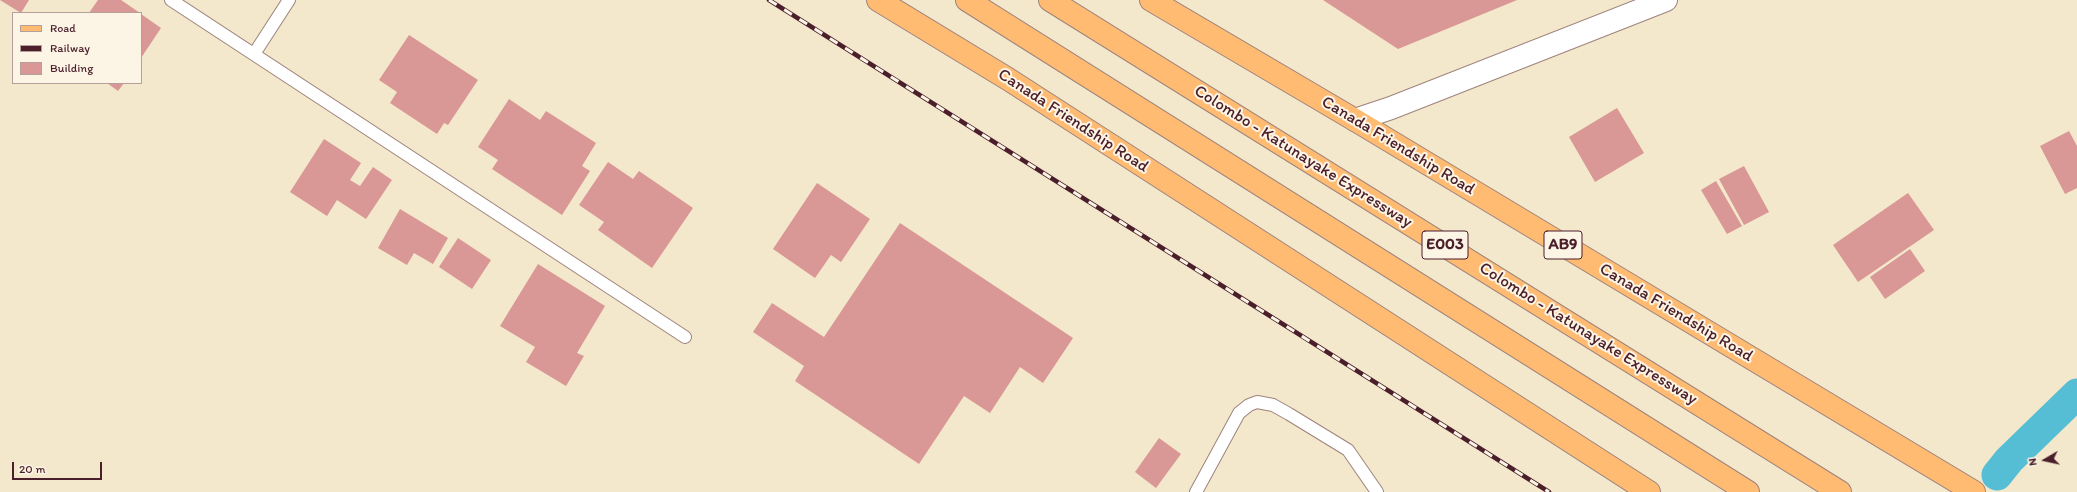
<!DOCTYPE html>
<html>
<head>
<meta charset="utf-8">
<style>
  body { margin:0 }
  #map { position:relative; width:2077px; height:492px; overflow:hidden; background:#f3e7cc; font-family:Itim,sans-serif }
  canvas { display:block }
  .legend { position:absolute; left:12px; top:12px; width:130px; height:72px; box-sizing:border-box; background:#fcf5e5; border:1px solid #b59f9b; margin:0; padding:5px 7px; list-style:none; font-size:12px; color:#4a1f2b }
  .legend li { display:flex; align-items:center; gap:8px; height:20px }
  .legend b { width:20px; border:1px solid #b59f9b }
  .north { position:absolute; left:2025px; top:440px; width:40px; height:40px; -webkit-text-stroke:3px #fcf5e5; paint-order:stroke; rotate:261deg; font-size:11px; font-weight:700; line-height:16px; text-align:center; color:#4a1f2b }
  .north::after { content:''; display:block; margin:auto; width:14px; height:18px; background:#4a1f2b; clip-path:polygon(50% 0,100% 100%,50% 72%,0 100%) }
  .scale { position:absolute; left:12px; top:462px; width:90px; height:18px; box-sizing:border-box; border:2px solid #4a1f2b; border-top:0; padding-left:5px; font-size:12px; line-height:14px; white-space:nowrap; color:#4a1f2b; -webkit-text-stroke:3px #fcf5e5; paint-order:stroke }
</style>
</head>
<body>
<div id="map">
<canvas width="2077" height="492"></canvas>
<ul class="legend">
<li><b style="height:5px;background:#ffbb71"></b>Road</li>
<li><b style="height:5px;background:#4a1f2b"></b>Railway</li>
<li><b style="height:11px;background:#d99795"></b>Building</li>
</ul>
<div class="north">N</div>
<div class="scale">20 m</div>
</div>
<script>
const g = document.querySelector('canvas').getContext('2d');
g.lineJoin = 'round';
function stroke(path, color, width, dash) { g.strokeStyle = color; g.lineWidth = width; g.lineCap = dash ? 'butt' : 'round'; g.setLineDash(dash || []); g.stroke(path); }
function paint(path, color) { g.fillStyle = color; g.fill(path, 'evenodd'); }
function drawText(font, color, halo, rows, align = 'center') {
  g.font = font + ' Itim,sans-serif'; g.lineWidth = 4; g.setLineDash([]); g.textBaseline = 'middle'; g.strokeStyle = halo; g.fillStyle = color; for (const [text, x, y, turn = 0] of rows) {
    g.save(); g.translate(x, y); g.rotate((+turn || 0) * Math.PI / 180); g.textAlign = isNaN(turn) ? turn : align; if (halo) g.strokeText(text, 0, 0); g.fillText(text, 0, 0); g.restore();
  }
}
const canal = new Path2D(`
  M1997 475 2009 460 2077 394`);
const building = new Path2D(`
  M0 0H29L21 13Z
  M98 0H121L140 13H89Z
  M1323 0H1517L1398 49Z
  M141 14 161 28 141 58Z
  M409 35 478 80 448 125 444 123 437 134 390 103 397 92 379 80Z
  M107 83H124L118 91Z
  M509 99 540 120 546 111 596 143 582 166 590 171 562 215 492 169 498 160 478 147Z
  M1617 108 1644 153 1595 182 1569 137Z
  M2069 131 2077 146V188L2065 194 2040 146Z
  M324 139 361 163 350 180 360 186 373 167 392 180 366 219 337 200 327 216 290 192Z
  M608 162 633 179 639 171 693 208 652 268 598 230 604 222 579 205Z
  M1744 166 1769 212 1744 225 1719 179Z
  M1716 181 1742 226 1727 234 1701 190Z
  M817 183 870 219 841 262 831 255 815 278 773 249Z
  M1908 193 1934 230 1858 282 1833 245Z
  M400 209 448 238 433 264 414 253 407 265 378 248Z
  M900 223 1073 338 1043 383 1020 367 990 413 964 396 919 464 795 381 804 366 753 332 772 303 824 337Z
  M458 238 491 260 472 289 439 267Z
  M1910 249 1925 271 1885 299 1870 277Z
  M538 264 605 306 577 353 584 356 566 386 526 362 535 347 500 326Z
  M1159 438 1181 454 1156 488 1135 472Z`);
const service = new Path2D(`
  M171 0 685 337
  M254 54 289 0
  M1196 492 1239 413 1249 405 1257 402 1273 405 1289 414 1348 450 1377 492`);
const minor = new Path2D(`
  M1355 120 1391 108 1666 0`);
const primary = new Path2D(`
  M878 0 1008 79 1649 492
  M1151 0 1355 120 1974 492`);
const motorway = new Path2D(`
  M967 0 1748 492
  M1050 0 1840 492`);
const rail = new Path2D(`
  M769 0 1549 492`);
const shields = [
  [1445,245,46],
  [1563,245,38]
];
const shieldNames = [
  ["E003",1445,245],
  ["AB9",1563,245]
];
const streetNames = [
  ["Canada Friendship Road",1073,121,33],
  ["Canada Friendship Road",1398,146,31],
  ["Colombo - Katunayake Expressway",1303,157,32],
  ["Canada Friendship Road",1676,313,31],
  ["Colombo - Katunayake Expressway",1588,334,32]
];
stroke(canal, '#56bed4', 31);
paint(building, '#d99795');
stroke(service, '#9e837c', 14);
stroke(minor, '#9e837c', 24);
stroke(primary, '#9e837c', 24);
stroke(motorway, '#9e837c', 24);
stroke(service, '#fff', 12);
stroke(minor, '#fff', 22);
stroke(primary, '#ffbb71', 22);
stroke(motorway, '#ffbb71', 22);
stroke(rail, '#4a1f2b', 4.5);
stroke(rail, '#fcf5e5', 3, [9]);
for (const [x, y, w] of shields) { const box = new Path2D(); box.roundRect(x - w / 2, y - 14, w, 28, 3); g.fillStyle = '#fcf5e5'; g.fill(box); stroke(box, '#4a1f2b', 1); }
drawText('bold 16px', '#4a1f2b', null, shieldNames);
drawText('17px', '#4a1f2b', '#fcf5e5', streetNames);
</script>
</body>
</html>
